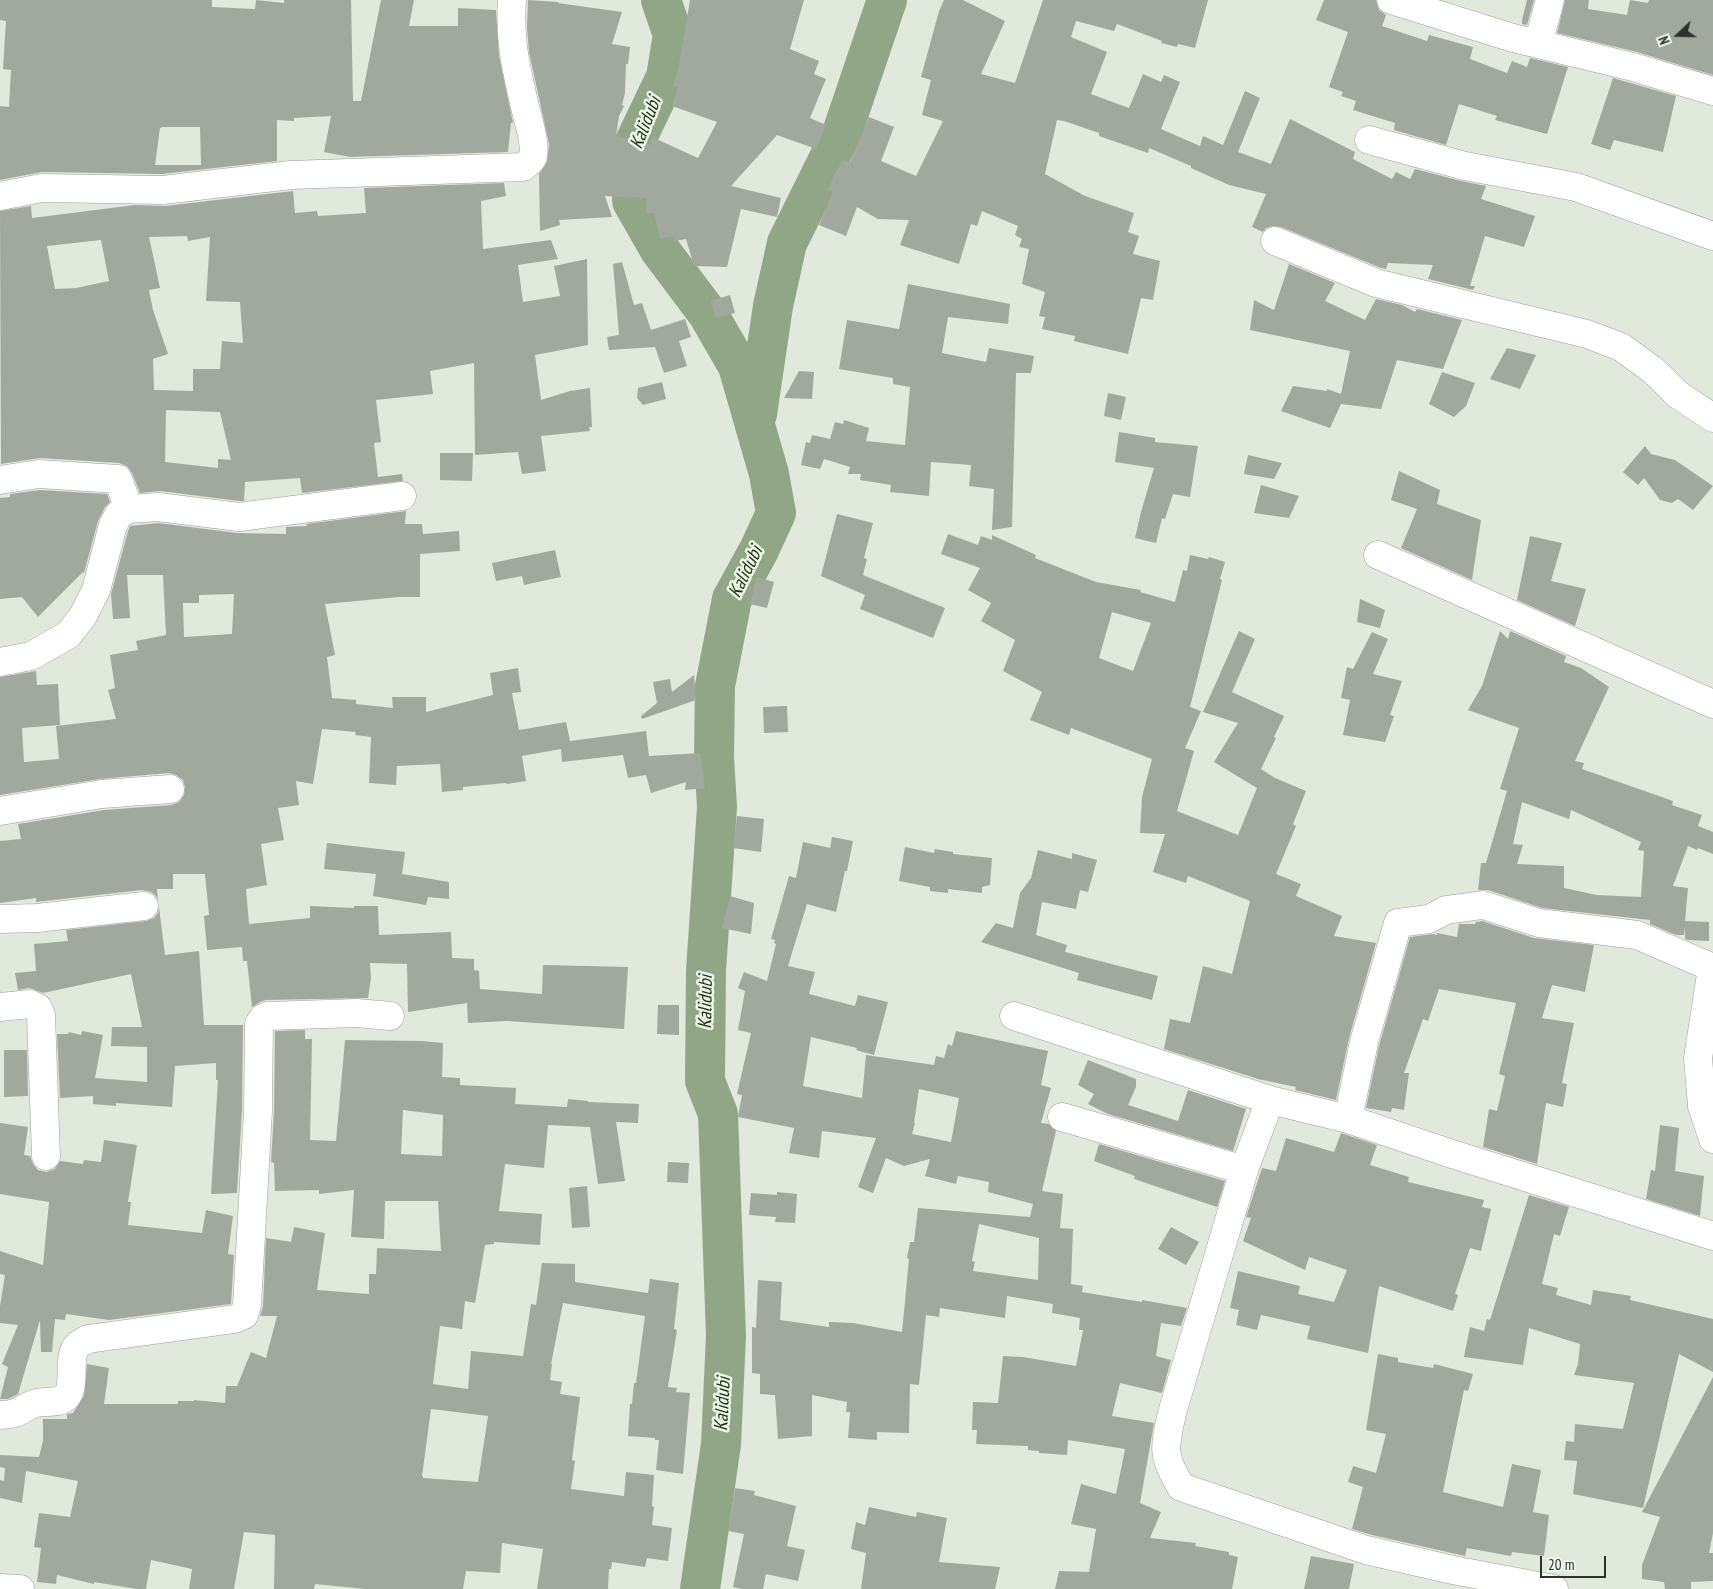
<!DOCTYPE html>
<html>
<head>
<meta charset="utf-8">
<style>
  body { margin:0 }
  #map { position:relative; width:1713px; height:1589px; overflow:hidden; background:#e1e9dd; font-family:"PT Sans Narrow",sans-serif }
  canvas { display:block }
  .north { position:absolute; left:1653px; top:10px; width:50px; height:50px; -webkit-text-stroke:4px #eef6eb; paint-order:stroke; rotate:249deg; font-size:14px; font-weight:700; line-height:20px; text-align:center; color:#2d302c }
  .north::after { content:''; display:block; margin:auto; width:18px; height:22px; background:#2d302c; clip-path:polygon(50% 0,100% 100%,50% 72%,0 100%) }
  .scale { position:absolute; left:1540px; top:1556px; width:66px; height:22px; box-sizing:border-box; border:2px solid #2d302c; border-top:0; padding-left:6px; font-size:15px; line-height:18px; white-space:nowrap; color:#2d302c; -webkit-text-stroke:4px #eef6eb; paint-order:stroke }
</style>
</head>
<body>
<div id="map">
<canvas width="1713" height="1589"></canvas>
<div class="north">N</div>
<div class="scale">20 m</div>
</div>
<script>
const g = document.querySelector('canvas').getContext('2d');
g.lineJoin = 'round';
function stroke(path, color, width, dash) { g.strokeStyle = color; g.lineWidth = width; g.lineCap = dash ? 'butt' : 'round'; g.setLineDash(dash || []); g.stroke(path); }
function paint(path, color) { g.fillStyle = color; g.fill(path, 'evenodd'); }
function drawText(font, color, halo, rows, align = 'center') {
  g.font = font + ' "PT Sans Narrow",sans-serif'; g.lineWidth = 5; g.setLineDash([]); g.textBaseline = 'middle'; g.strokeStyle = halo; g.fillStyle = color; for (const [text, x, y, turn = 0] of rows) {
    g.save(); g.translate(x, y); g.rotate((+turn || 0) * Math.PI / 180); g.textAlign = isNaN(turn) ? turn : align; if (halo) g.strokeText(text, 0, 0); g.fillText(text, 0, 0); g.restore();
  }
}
const river = new Path2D(`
  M661 0 673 35 666 77 633 146 632 201 660 250 708 314 738 366 769 474 776 513 759 550 732 599 715 686 714 757 717 807 706 971 705 1081 718 1114 726 1336 721 1444 700 1589
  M757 414 773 306 787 243 843 130 887 0`);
const building = new Path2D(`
  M0 0H212V7L255 9 256 0 284 3V0H351L353 101H361L381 0H414L409 26H458V8L496 10 499 56 513 123H511L508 152 350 157 324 152 331 116 294 118V121L277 120V161L162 174 42 172 0 180V106L9 107 11 70 3 69 6 21 0 20ZM163 127H200L201 165H155L160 128Z
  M528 0 558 2V3L622 12 612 44 630 47 628 64H626L625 93 622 105 624 106 619 116 616 136 651 145 652 137 698 158 717 122 672 106 678 88 673 86 678 71 690 0H804L790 49 819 61 814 74 826 79 810 118 826 125 816 149 777 135 731 186 781 198 777 217 741 209 727 267 694 266 686 239 675 241 674 236 660 239 654 213H646V198L605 196 612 217 559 220 560 225 540 231 539 174 547 162 549 144 529 52 527 27Z
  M944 0H963L1005 21 981 74 1015 83 1043 0H1208L1195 48 1178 44 1177 47 1161 43 1162 41 1117 24 1114 31 1076 21 1071 37 1107 52 1091 94 1129 108 1143 74 1161 82 1164 75 1180 82 1161 129 1200 146 1203 136 1223 145 1245 91 1260 98 1238 152 1271 164 1290 119 1355 152 1353 159 1392 179 1396 172 1410 179 1415 169 1461 181 1486 186 1481 199 1535 216 1524 247 1485 236 1470 286H1475L1473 290 1428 279 1433 265 1388 263 1386 269 1381 268 1281 227 1273 226 1266 228 1263 232 1252 227 1266 194 1229 185 1191 168V166L1149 148 1148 153 1099 136V133L1064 121 1057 120 1045 174 1085 196 1134 213 1128 232 1139 236 1133 254 1160 261 1153 300 1141 298 1128 354 1074 341 1075 336 1042 329 1045 317 1039 316 1045 292 1022 284 1029 249 1019 247 1022 239 1015 235 1018 226 982 211 977 226 971 224 959 264 900 245 909 220 878 219 857 207 846 236 819 225 833 191 828 190 835 173 843 161 850 162 869 117 894 127 881 161 916 176 943 121 922 115 931 80 921 77 939 11Z
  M1324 0H1376L1379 10 1386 15 1382 26 1427 41 1429 35 1473 47 1470 59 1507 73 1512 61 1527 67 1530 58 1568 67 1547 134 1495 120 1497 116 1459 104 1446 145 1394 130 1395 123 1353 110 1356 101 1341 96 1343 92 1329 87 1348 32 1316 20Z
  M1527 0H1534L1527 25 1522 24V20Z
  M1565 0H1589L1588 9 1627 15 1630 0 1648 3 1649 0H1713V75L1637 52 1557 33Z
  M1613 78 1676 96 1663 152 1614 140 1610 150 1591 144Z
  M504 183 506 196 481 201 483 249 551 240 558 259 518 265 523 302 560 296 554 266 587 259 588 345 535 355 541 400 570 391 590 388 592 427H589L590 431 541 436 546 471 522 474 518 452 475 455 474 363 430 371 433 394 376 400 381 442 374 443 378 477 402 474 403 481 302 493 300 478 245 482 244 501H239L160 491 140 493 132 473 127 466 119 463 40 458 1 464 0 211 31 206 32 218 135 205 165 206 293 191 295 213 317 211 318 216 366 213 364 188ZM187 236 188 241 210 237 206 301 240 302 243 343 222 341 220 369H193V391L154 390 153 359 168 354 153 310 149 290 160 288 149 237ZM101 240 109 281 76 288 55 289 47 246ZM166 410 220 412 231 460 218 459V468L165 462Z
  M622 262 634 305 642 303 651 330 685 319 691 337 679 341 687 366 664 373 655 347 609 350 607 337 619 335 613 264Z
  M1289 264 1335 283 1325 301 1365 320 1376 299 1402 305 1415 312 1417 309 1462 320 1443 369 1397 360 1381 409 1341 404 1330 428 1281 411 1293 386 1327 391V389L1341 394 1350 351 1250 330 1254 300 1274 310Z
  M908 284 1010 304 1008 324 948 317 942 353 986 362 989 348 1034 356 1031 373H1016L1012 527 992 530 994 489 969 486 971 465 931 462 929 496 890 492 891 485 860 480 861 474H848L850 467 824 459 820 469 801 465 806 442 810 443 812 435 830 439 835 422 843 424 844 420 869 428 866 441 905 445 910 387 893 384V378L839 369 847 320 899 329Z
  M730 295 735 313 716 318 710 301Z
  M1507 348 1536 355 1520 389 1490 379Z
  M799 371 814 372 812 399 784 398Z
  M1442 372 1475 383 1466 406 1454 417 1429 404Z
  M662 382 666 399 643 405 637 398 638 388Z
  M1108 393 1126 397 1121 420 1104 416Z
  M1119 432 1155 438V442L1198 446 1190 497 1173 494 1165 519 1162 518 1156 543 1135 538 1141 512 1154 468 1115 462Z
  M1645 446 1651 454 1675 460 1713 486 1693 510 1678 499 1672 503 1660 500 1644 478 1638 485 1623 472Z
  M440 453H473L472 481 440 480Z
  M1248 455 1282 463 1274 479 1244 474Z
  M1399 471 1440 490 1437 504 1481 520 1472 580 1401 548 1417 509 1391 500Z
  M1261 485 1299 496 1289 518 1254 513Z
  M40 490 107 494 110 502 105 507 98 521 84 573 83 572 38 617 22 597 0 599V498L10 497V494Z
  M406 511 405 524H422L423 534 459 531 460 551 420 554V597H399L325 604 335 655 327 657 332 698 356 700V704L393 708 392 697H426V712L493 695 490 673 518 668 521 692 512 693 519 730 566 722 570 741 646 731 649 756 700 753 705 788 685 790 686 782 651 793 646 775 628 778 623 755 562 762 561 749 522 756 526 781 507 784 506 783 463 787V790L442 792 440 764 397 766 396 785 369 783 371 737 355 735 356 732 322 729 313 784 296 781 299 805 278 808 284 840 261 844 267 885 246 889 249 924 310 918V906L354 908V906H378L379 935 451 932 452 958 474 959V970L479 971 480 989 542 994 543 965 628 967 624 1029 507 1021 468 1023 467 1003 408 1012 407 964 370 963 371 978 368 998 266 1000 260 1002 252 1007 247 961H243L242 947 207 950 204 916 209 915 205 874H173V889H157L158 901 156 896 151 892 142 890 36 902V898L0 903V841L21 839 18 824 104 810 171 805 179 802 184 795 185 787 183 780 176 775 169 773 100 779 0 795V677L36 671 37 685 58 684 60 725 22 728 24 762 59 759 56 726 116 719 108 690 115 688 110 655 138 650 136 641 166 635 163 575H127L130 618 113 619 111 594 128 531 130 526 158 523 237 533 286 534V527L307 526 306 524ZM234 594 232 634 184 637 183 603H199V595Z
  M837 514 873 523 864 558 867 559 863 575 945 608 933 638 860 609 865 595 821 576Z
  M948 534 978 545 981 536 992 540V535L1036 555 1035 558 1096 582 1141 590 1140 592 1175 602 1183 570 1187 571 1190 555 1208 559 1209 557 1225 562 1220 579 1222 580 1190 707 1201 711 1185 748 1194 751 1177 811 1238 835 1257 788 1214 762 1238 723 1203 712 1239 631 1255 639 1232 692 1284 716 1274 737 1276 738 1261 769 1275 778 1306 791 1293 824 1296 826 1276 874 1301 884 1296 896 1342 916 1334 936 1376 943 1349 1038 1336 1100 1295 1090 1296 1087 1258 1079 1164 1049 1170 1019 1190 1023 1203 966 1232 974 1250 901 1188 876 1186 883 1153 872 1165 834 1140 833 1142 797 1152 759 1071 728 1069 735 1030 720 1042 692 1003 671 1015 640 981 621 991 603 968 590 980 568 941 554ZM1112 612 1151 623 1133 671 1099 658Z
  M1530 536 1562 543 1551 581 1586 589 1575 626 1517 600Z
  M555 550 561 577 524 585 522 576 496 581 492 563Z
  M757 577 774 582 767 608 750 604Z
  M1360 599 1385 610 1380 628 1357 622Z
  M1500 631 1508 639 1510 631 1566 656 1564 662 1581 668 1609 687 1575 761 1584 763 1582 769 1673 801 1672 805 1702 815 1698 826 1713 832V854L1698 848 1697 850 1688 846 1673 886 1688 888 1685 921 1709 922V941L1688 940 1685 939V927L1684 935H1676L1650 924V920L1542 908 1488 890H1478L1481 863H1486L1507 791 1500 789 1519 728 1468 710 1482 686ZM1522 802 1569 819 1571 810 1641 842 1638 850 1644 851 1641 897 1597 895 1564 888V866L1517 864 1523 845 1513 844Z
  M1372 632 1388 639 1373 674 1402 681 1390 715 1394 716 1385 742 1343 735 1350 700 1341 698 1347 667 1353 669Z
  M694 675 696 700 642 719 641 716 657 703 653 682 670 679 672 692Z
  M787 706 788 732 764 733 763 707Z
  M737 816 764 819 761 852 733 848Z
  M832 837 853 841 847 871H845L836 912 807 904 788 966 815 972 809 994 855 1006 858 995 888 1002 874 1055 856 1050 857 1048 811 1037 803 1086 862 1098 866 1055 934 1065 936 1056 944 1058 948 1044 952 1046 956 1031 1048 1051 1041 1085 1051 1088 1041 1123 1049 1124 1056 1131 1042 1191 1063 1194 1060 1228 1073 1229 1071 1284 1083 1286 1082 1292 1142 1302V1300L1187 1308 1181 1326 1161 1323 1156 1356 1171 1360 1162 1393 1120 1383 1112 1416 1154 1423 1140 1503 1161 1512 1150 1538 1196 1543 1195 1546 1229 1552V1555L1238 1557 1232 1589H1055L1059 1571 1089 1572 1096 1529 1071 1524 1081 1484 1116 1494 1125 1449 1068 1440 1067 1455 1039 1453V1451L1028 1450V1446L976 1444 977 1430H972L973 1402 998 1403 1003 1356 1023 1357 1076 1366 1083 1330H1079L1080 1318 1052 1313 1053 1304 1007 1296 1005 1318 940 1308 939 1317 926 1315 919 1385 910 1384 909 1433 877 1432V1440L848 1438 850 1412H846L847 1402 812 1395V1436L778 1439 775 1395 760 1394V1374L752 1373V1327L756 1328 758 1280 782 1282 780 1320 829 1327V1322L853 1323 902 1332 909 1259 907 1258 910 1242H914L918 1208 1030 1217 1033 1204 988 1192 989 1182 958 1176 956 1184 925 1176 930 1159 904 1166 886 1158 873 1193 858 1187 876 1138 822 1131 819 1158 789 1153 794 1128 738 1117 742 1095 737 1094 751 1033 738 1030 745 991 738 988 744 972 767 981 776 944 774 943 775 940 771 939 789 876 796 878 803 842 830 848ZM919 1089 959 1098 951 1142 912 1134 915 1123H914ZM979 1224 1039 1238 1038 1280 973 1271 975 1262 972 1261Z
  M327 843 405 852 402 874 449 882V899L428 897 426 905 373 896 376 874 324 869Z
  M905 847 934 853 935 849 953 852V854L992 858 990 885 982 887V893L948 889V893L930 891V887L899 881Z
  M1038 850 1072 859V853L1097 860 1088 892 1080 890 1076 909 1042 902 1036 935 1067 945 1065 952 1158 976 1152 1000 1077 980 1079 973 981 942 996 923 1013 928 1020 893 1031 878Z
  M730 896 754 903 751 934 722 928Z
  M159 907 165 955 199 951 204 1025H243L242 1110 237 1193 211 1194 218 1080H216V1063L175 1066 172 1107 116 1103V1106L93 1104V1096L60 1098 57 1034H68L69 1032 81 1035 82 1031 103 1035 95 1078 147 1082V1047L111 1046 112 1027H142L131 974 43 993 29 988 18 990 15 973 36 971 34 944 68 941 66 930 146 921 154 918 158 913Z
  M1482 921 1534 938 1594 945 1585 992 1552 985 1542 1018 1574 1023 1562 1083 1567 1084 1563 1107 1546 1103 1537 1164 1483 1147 1489 1109 1497 1111 1505 1076 1499 1074 1516 1003 1439 989 1428 1021 1423 1019 1404 1073H1409L1404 1110 1392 1108 1391 1112 1366 1108 1379 1046 1410 937 1433 934 1437 935V933L1457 937 1459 924H1475L1476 922Z
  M658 1005H679V1035L657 1034Z
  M305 1030V1039H312L310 1140 336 1141 345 1040 422 1041 443 1043 442 1077 460 1078V1085L516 1088 515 1104 567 1107 568 1099 588 1101V1102L639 1104 638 1123 616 1122 625 1181 598 1184 590 1127 548 1125 544 1168 505 1164 499 1211 542 1214 540 1245 494 1242V1244L485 1245 475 1303 465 1301 462 1329 440 1326 433 1384 468 1389 471 1351 523 1356 531 1304 536 1305 542 1263 575 1264V1282L648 1293 650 1279 679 1283 674 1329 677 1330 668 1387 677 1388 676 1392 690 1393 683 1474 656 1470 659 1440H655V1438L628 1436 630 1404H632L634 1383H636L645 1316 563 1303 551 1364H552L550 1380 562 1382 560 1394 580 1397 572 1460 575 1461 571 1489 624 1496 626 1472 654 1475 652 1506 654 1507 652 1525 672 1528 668 1561 647 1558 645 1567 612 1562 611 1569H609L608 1589H537L543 1549 502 1543 500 1573 466 1571 463 1589H365L315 1584 314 1589H274L275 1535 244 1532 234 1589H189L192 1569 151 1560 146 1589H137L94 1582V1584L57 1575 56 1584 37 1582 41 1548 34 1547 39 1513 70 1517 78 1481 26 1471 22 1503 0 1498V1480L4 1481 5 1468 0 1467V1455L39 1457 43 1441V1419H67V1414L73 1413 84 1396 87 1364 109 1368 104 1404H178V1401H194V1400L225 1403 226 1386H237L251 1352 266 1358 277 1316H260L263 1306 266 1238 291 1242 294 1227 325 1233 317 1290 369 1294V1274H376L377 1248 441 1251 438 1201H385L384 1239 351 1237 354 1190 319 1194V1190L275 1191 274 1163 271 1162 274 1111 275 1031ZM403 1110 443 1115 442 1156 401 1154ZM431 1409 488 1416 478 1482 423 1478V1476H422Z
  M4 1050H27L28 1096 4 1097Z
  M1088 1060 1136 1079V1087L1128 1105 1178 1121 1188 1090 1246 1109 1233 1151 1108 1114 1088 1104 1094 1094 1078 1085Z
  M0 1123 28 1127 24 1155 30 1156 33 1164 38 1170 46 1172 55 1169 60 1161 83 1164 84 1160 101 1162 104 1140 137 1145 128 1202H131L128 1225 202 1233 206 1210 233 1216 228 1254 234 1255 231 1304 109 1320 66 1314 65 1320 55 1319 52 1352H41L40 1320 18 1394 8 1399H0L8 1367 2 1364 18 1325 0 1323V1306L5 1275 0 1274V1251L43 1265 49 1202 0 1194Z
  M1660 1125 1679 1128 1675 1171 1704 1176 1700 1216 1646 1199 1651 1170 1655 1171Z
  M1341 1133 1377 1145 1370 1165 1409 1177 1408 1182 1484 1200 1482 1207 1491 1209 1481 1251 1470 1248 1455 1294 1458 1295 1453 1311 1379 1286 1368 1353 1307 1339 1310 1326 1261 1315 1257 1330 1236 1325 1239 1310 1230 1308 1238 1271 1300 1286 1298 1294 1334 1302 1347 1270 1309 1257 1305 1270 1243 1241 1251 1218 1246 1217 1262 1168 1276 1171 1286 1138 1334 1152Z
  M1099 1144 1225 1181 1217 1207 1134 1179 1135 1176 1094 1161Z
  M668 1162 689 1163 688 1183 667 1182Z
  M587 1186 590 1227 572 1228 569 1188Z
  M777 1192 797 1194 795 1223 775 1222 776 1217 749 1215 751 1193 777 1195Z
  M1529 1195 1569 1207 1560 1236 1554 1234 1542 1284 1558 1288 1556 1295 1591 1305 1593 1290 1631 1296 1630 1300 1713 1319V1372L1679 1354 1643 1508 1573 1494 1577 1461 1564 1460 1566 1441 1574 1442 1575 1424 1623 1429 1634 1383 1574 1375 1578 1364 1580 1344 1529 1328 1523 1365 1464 1357 1470 1327 1484 1331 1487 1319 1490 1320Z
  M1171 1227 1199 1242 1186 1265 1158 1249Z
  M1378 1354 1398 1358V1362L1433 1368 1434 1364 1473 1374 1468 1391 1464 1390 1443 1492 1503 1507 1512 1464 1541 1470 1533 1512 1549 1515 1544 1556 1512 1552 1511 1556 1467 1548 1465 1556 1372 1535 1352 1529 1363 1487 1348 1482 1353 1466 1376 1473 1386 1434 1366 1430Z
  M1713 1377V1533L1709 1553H1713V1581L1691 1582V1589H1665L1664 1582 1642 1579V1565L1660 1517 1642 1512Z
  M735 1488 755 1491 754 1495 796 1506 787 1546 805 1550 798 1581 766 1574 763 1589H742L733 1587 744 1534 728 1531Z
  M869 1507 916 1517 917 1512 947 1518 939 1562 1000 1567 995 1589H861L866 1553 851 1549 856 1522 865 1525Z
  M1311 1556 1354 1564 1349 1589H1304Z`);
const minor = new Path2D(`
  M1391 0 1513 38 1633 67 1713 91
  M1538 44 1550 0
  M1369 140 1465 166 1576 187 1713 236
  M0 196 42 188 163 190 291 175 523 167C527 164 532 161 533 156 536 143 528 120 525 107 516 68 509 40 512 0
  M1275 241 1376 283 1587 334 1621 347 1654 371 1677 394 1713 418
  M0 480 39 474 118 479 129 509
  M1378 555 1713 704
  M0 662 31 656 68 635 83 616 96 590 113 525 119 514 129 509 158 507 239 517 402 496
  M0 811 102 794 170 789
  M0 919 37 918 144 906
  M1712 968 1698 1058 1702 1106 1713 1139
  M0 1007 30 1004 38 1008 41 1015 46 1156
  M1014 1016 1270 1100 1348 1119 1452 1154 1713 1236
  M1270 1100 1244 1170 1172 1413C1164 1449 1162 1455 1181 1487L1366 1550 1453 1570 1554 1589
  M1062 1117 1244 1170
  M1348 1119 1364 1042 1398 923 1429 919 1446 910 1483 905 1539 923 1637 935 1713 968
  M0 1415C20 1415 20 1408 36 1403 45 1400 57 1405 66 1397 77 1385 66 1356 78 1345 80 1343 85 1341 88 1339L235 1319 244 1315 247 1305 258 1111 259 1024 263 1018 267 1016 357 1013 390 1016
  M0 1588 20 1589`);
const waterNames = [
  ["Kalidubi",646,123,-68],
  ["Kalidubi",746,572,-64],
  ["Kalidubi",706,1002,-89],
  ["Kalidubi",723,1404,-87]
];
stroke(river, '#91a687', 40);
paint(building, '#a1a99e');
stroke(minor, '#98a095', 29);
stroke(minor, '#fff', 28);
drawText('italic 19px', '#183305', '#eef6eb', waterNames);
</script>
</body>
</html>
